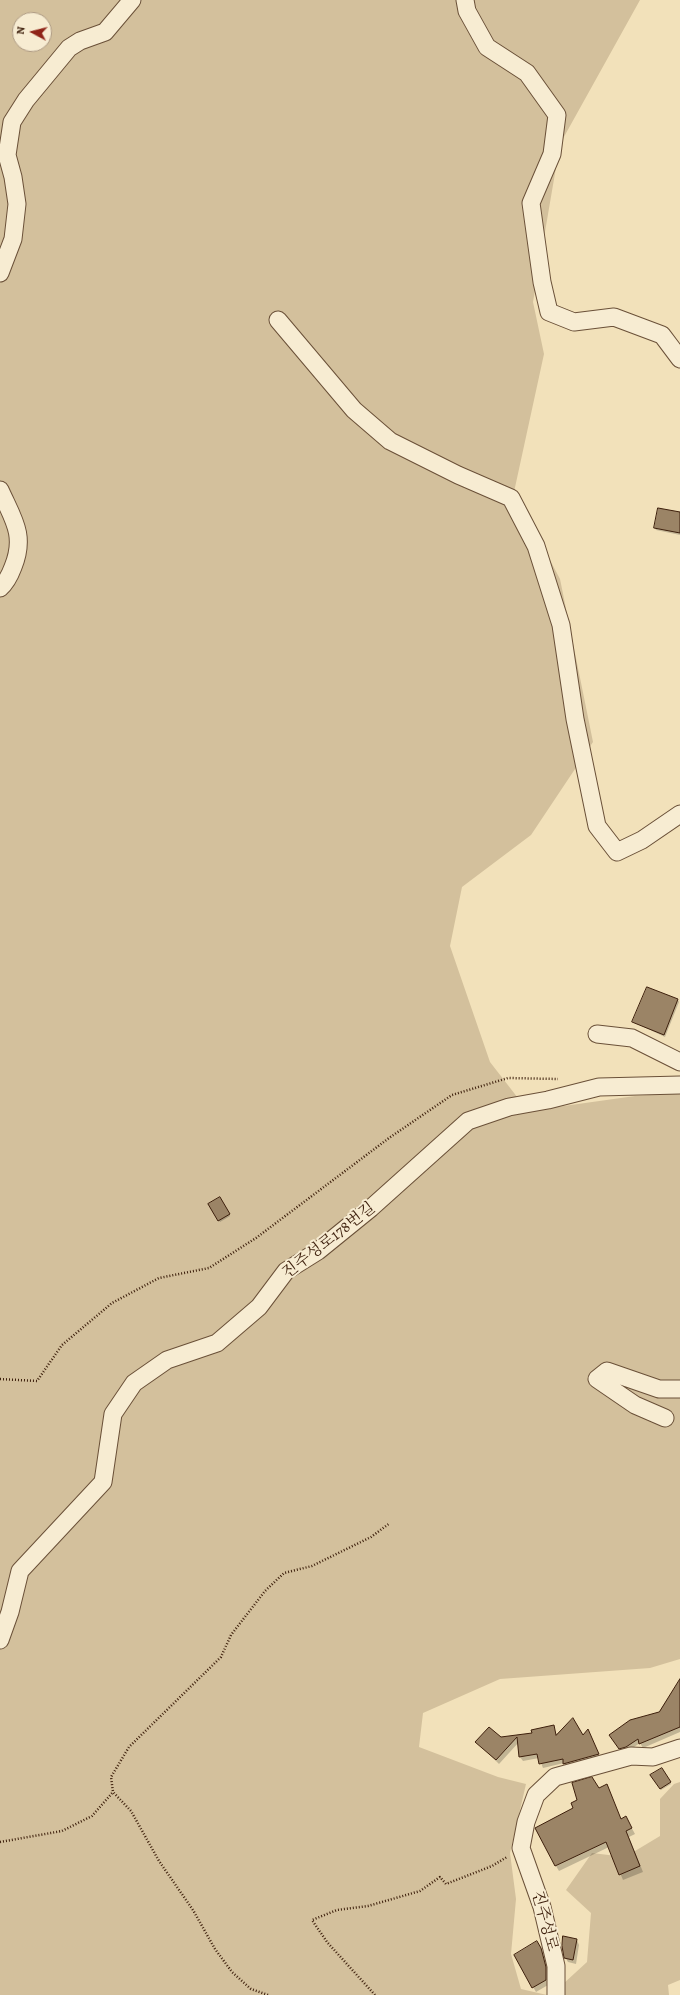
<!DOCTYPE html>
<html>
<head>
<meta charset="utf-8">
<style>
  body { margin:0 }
  #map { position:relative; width:680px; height:1995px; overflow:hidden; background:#f2e1ba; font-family:Alegreya,serif }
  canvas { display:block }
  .north { position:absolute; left:12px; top:12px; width:40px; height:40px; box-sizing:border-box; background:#f7ecd2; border:1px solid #ad9a83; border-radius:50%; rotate:277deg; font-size:11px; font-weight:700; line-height:16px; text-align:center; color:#3d1f0c }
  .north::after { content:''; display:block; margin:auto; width:14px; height:18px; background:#8f2418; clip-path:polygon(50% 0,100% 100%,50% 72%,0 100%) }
</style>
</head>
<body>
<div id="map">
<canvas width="680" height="1995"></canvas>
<div class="north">N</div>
</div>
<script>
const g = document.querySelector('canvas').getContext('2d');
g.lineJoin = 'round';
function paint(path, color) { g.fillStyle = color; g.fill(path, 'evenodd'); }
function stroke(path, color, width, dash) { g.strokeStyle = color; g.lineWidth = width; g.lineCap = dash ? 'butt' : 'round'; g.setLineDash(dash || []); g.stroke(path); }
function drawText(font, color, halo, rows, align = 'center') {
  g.font = font + ' Alegreya,"Noto Serif KR",serif'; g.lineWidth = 4; g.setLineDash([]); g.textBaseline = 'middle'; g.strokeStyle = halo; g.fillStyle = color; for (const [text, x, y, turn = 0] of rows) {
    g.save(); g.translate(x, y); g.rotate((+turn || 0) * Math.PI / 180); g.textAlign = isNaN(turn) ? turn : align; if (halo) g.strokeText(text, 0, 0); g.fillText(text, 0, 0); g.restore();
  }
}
const green = new Path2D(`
  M0 0H640L560 144 533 302 544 354 514 492 560 579 593 742 531 835 462 887 450 946 490 1062 528 1111 635 1096 680 1093V1659L650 1668 500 1679 423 1713 419 1747 498 1777 526 1784 510 1853 516 1899 511 1954 521 1989 547 1995H0ZM20 20H44V44H20Z
  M680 1782V1980L668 1985 669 1995H561L563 1984 587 1962 591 1913 566 1890 592 1853 625 1857 660 1836V1799L674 1784Z`);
const shadow = new Path2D(`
  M680 513V535L656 530 655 528Z
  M678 1000 679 1002 665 1037 633 1022Z
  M219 1198 230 1216 220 1222 209 1204Z
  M680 1694V1732L643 1748 640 1743 628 1751 622 1753 613 1740 659 1713Z
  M553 1726 557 1735 582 1737 588 1731 601 1759 566 1768 564 1763 543 1768 539 1758 523 1761 520 1757 519 1742 499 1764 477 1742 533 1734Z
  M661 1769 671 1784 661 1790 652 1775Z
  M621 1820 629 1823 635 1834 629 1837 643 1872 623 1880 609 1847 559 1871 556 1866Z
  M577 1940 579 1945 576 1964 568 1962 565 1957Z
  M537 1942 544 1953 548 1973V1985L536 1992 515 1956Z`);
const building = new Path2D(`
  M658 508 680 512V533L654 528Z
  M647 987 678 999 664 1035 632 1022Z
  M220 1197 230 1214 218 1221 208 1204Z
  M680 1679V1727L639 1744 638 1739 626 1747 619 1749 609 1735 630 1720 659 1712Z
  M573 1718 583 1735 588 1729 599 1754 563 1764V1759L539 1764 537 1754 519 1757 517 1737 496 1760 475 1742 489 1727 501 1737 532 1733 531 1730 554 1725 556 1735Z
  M662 1768 671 1782 660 1789 650 1775Z
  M592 1777 599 1788 607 1784 621 1819 626 1816 632 1828 626 1831 640 1866 619 1875 606 1842 555 1866 535 1828 573 1808 571 1803 577 1800 572 1783Z
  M563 1936 577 1939 573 1960 564 1958 562 1946Z
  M537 1941 541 1948 546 1967V1980L532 1988 514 1955Z`);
const path = new Path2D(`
  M0 1379 37 1381 62 1345 112 1303 159 1278 209 1268 256 1238 389 1138 452 1095 508 1078 558 1079
  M0 1842 62 1831 92 1816 113 1792
  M268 1995 251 1989 232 1972 215 1949 193 1910 159 1861 131 1811 113 1792 111 1777 129 1747 221 1657 231 1635 265 1591 284 1573 312 1566 371 1537 390 1523
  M375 1995 327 1942 312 1920 337 1910 368 1906 420 1891 440 1877 446 1884 492 1866 507 1857`);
const minor = new Path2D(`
  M465 0 467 11 487 47 527 73 557 115 552 154 531 203 542 282 549 312 574 322 614 317 662 335 680 359
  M0 273 13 239 17 204 13 177 7 155 12 122 26 100 69 48 80 41 105 32 132 0
  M278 320 354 410 390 441 458 475 511 498 536 546 561 625 575 719 597 826 617 852 642 840 680 814
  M0 490C13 519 26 535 13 567 10 575 7 582 0 588
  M597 1034 632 1038 680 1062
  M665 1418 635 1405 597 1379 607 1371 659 1389H680
  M0 1640 10 1612 20 1571 103 1482 113 1414 134 1383 167 1360 217 1343 259 1307 286 1271 318 1251 371 1208 468 1121 509 1107 548 1100 599 1087 680 1085
  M556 1995V1966L542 1907 521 1848 526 1822 536 1795 555 1777 631 1756 653 1757 680 1748`);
const streetNames = [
  ["진주성로178번길",329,1241,-38],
  ["진주성로",544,1921,75]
];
paint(green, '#d3c09c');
paint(shadow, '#0003');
paint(building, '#9b8466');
stroke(building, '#3d1f0c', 1);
stroke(minor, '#6a5038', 19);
stroke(path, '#3d1f0c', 2.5, [1, 2]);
stroke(minor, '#f7ecd2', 17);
drawText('16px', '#3d1f0c', '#f7ecd2', streetNames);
</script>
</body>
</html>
